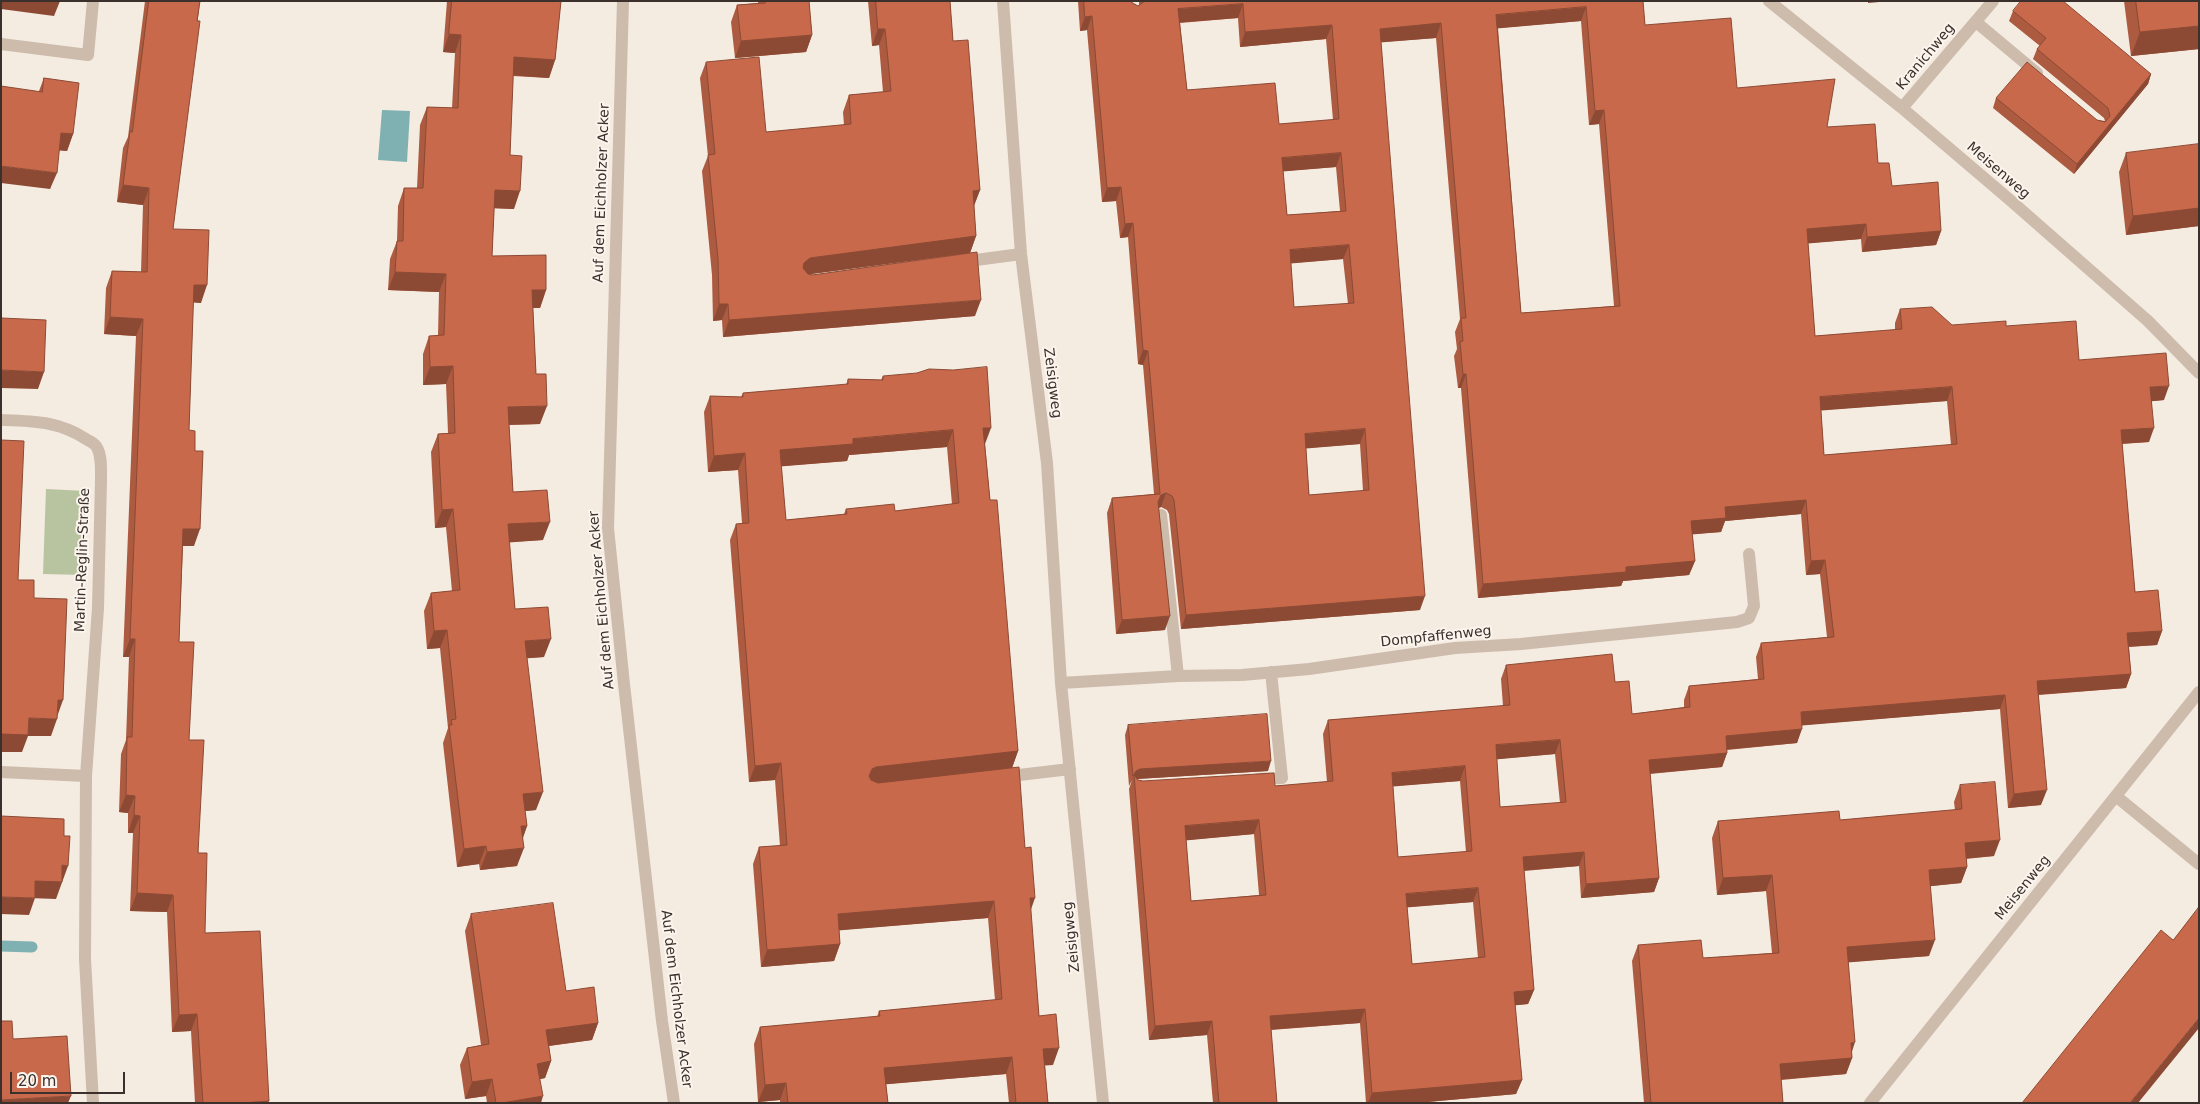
<!DOCTYPE html>
<html>
<head>
<meta charset="utf-8">
<style>
  body { margin:0 }
  #map { position:relative; width:2200px; height:1104px; overflow:hidden; background:#f4ebe1; font-family:"DejaVu Sans",sans-serif }
  canvas { display:block }
  .frame { position:absolute; inset:0; border:2px solid #3b302b; pointer-events:none }
  .scale { position:absolute; left:10px; top:1072px; width:115px; height:22px; box-sizing:border-box; border:2px solid #3b302b; border-top:0; padding-left:6px; font-size:15px; line-height:18px; white-space:nowrap; color:#3b302b; -webkit-text-stroke:4px #fbf5ee; paint-order:stroke }
</style>
</head>
<body>
<div id="map">
<canvas width="2200" height="1104"></canvas>
<div class="frame"></div>
<div class="scale">20 m</div>
</div>
<script>
const g = document.querySelector('canvas').getContext('2d');
g.lineJoin = 'round';
function paint(path, color) { g.fillStyle = color; g.fill(path, 'evenodd'); }
function stroke(path, color, width, dash) { g.strokeStyle = color; g.lineWidth = width; g.lineCap = dash ? 'butt' : 'round'; g.setLineDash(dash || []); g.stroke(path); }
function drawText(font, color, halo, rows, align = 'center') {
  g.font = font + ' "DejaVu Sans",sans-serif'; g.lineWidth = 4; g.setLineDash([]); g.textBaseline = 'middle'; g.strokeStyle = halo; g.fillStyle = color; for (const [text, x, y, turn = 0] of rows) {
    g.save(); g.translate(x, y); g.rotate((+turn || 0) * Math.PI / 180); g.textAlign = isNaN(turn) ? turn : align; if (halo) g.strokeText(text, 0, 0); g.fillText(text, 0, 0); g.restore();
  }
}
const green = new Path2D(`
  M46 489 86 491 84 575 43 574Z`);
const water = new Path2D(`
  M382 110 410 111 407 162 378 160Z`);
const stream = new Path2D(`
  M1 946 32 947`);
const minor = new Path2D(`
  M623 1 608 528 624 684 662 1021 674 1103
  M1003 1 1021 254 1047 463 1061 683 1103 1103
  M1769 1 1902 108 2010 200 2148 321 2199 373
  M1976 22 2037 73
  M1 44 88 55 93 1
  M1902 108 1993 1
  M961 262 1021 254
  M1 420C33 421 58 421 86 439 89 441 94 443 96 446 102 454 101 470 101 480L98 608 86 776 1 772
  M1161 515 1178 676
  M1061 683 1178 676 1242 675 1309 669 1455 648 1521 644 1737 622 1749 618 1754 606 1749 554
  M86 776 85 959 93 1103
  M1002 777 1070 769
  M1258 779 1282 778 1271 672
  M2117 797 2199 864
  M1870 1103 2199 692`);
const wall = new Path2D(`
  M145 1H200L173 229 201 303 193 302 189 430 195 451 194 546H183L179 642 189 740 205 933 268 1103H195L191 1031 172 1032 167 912 130 911 133 833H128V813L119 812 121 754 126 740 129 657H123L136 336 104 334 106 288 112 271 141 272 143 205 117 202 123 148 128 137Z
  M447 1H561L555 60 549 78 513 76 510 155 514 209 494 208 492 256 546 290 540 308H533L536 374 540 424 509 425 513 492 543 540 509 542 515 609 544 657 527 658 536 810 525 811 527 826 522 839 517 866 480 870 479 864 457 867 443 743 448 728 440 648 427 649 424 611 431 593 452 591 446 527 435 528 431 452 438 434 448 433 446 384 423 385V354L429 336H438L439 292 388 290 390 259 397 241 398 206 404 188H417L420 125 427 107 452 108 455 53 443 52Z
  M758 1H809L812 35 806 52 735 58 731 22 737 5 758 3Z
  M868 1H950L953 41 980 190 974 205 976 236 970 253 810 274 975 316 723 337 722 320 713 321 712 275 702 171 708 156 700 78 706 62 766 132 844 125 843 112 849 95 883 92 879 45 872 46Z
  M1078 1H1131V2L1138 6 1139 5V1H1643L1645 25 1737 88 1827 127 1878 163 1892 186 1941 231 1936 245 1862 252 1861 239 1808 243 1815 336 1895 330V323L1900 309 1952 325 2006 326 2164 400 2152 401 2149 442 2122 444 2135 592 2162 631 2157 645 2129 647 2131 674 2126 688 2039 695 2041 805 2008 808 2000 709 1802 725 1797 743 1727 750V753L1722 767 1650 774 1659 878 1654 892 1581 898 1579 866 1524 871 1534 990 1528 1004 1515 1005 1522 1080 1516 1094 1416 1103H1366L1360 1023 1271 1030 1277 1103H1213L1207 1035 1149 1040 1129 789 1132 780 1129 786 1125 735 1128 725 1268 771 1137 779 1138 780 1143 781 1275 786 1327 782 1323 734 1328 720 1503 706 1501 679 1506 665 1615 682 1632 714 1684 707V700L1689 686 1758 679 1756 657 1761 643 1827 637 1820 574 1806 575 1801 514 1725 521 1721 532 1692 534 1695 561 1689 575 1623 581 1621 586 1478 598 1461 388H1458L1454 356 1457 349 1455 332 1460 319 1436 38 1381 42 1420 610 1181 629 1169 514 1167 510 1161 507 1159 508 1165 630 1116 634 1107 513 1112 498 1154 494 1143 365 1138 364 1128 237 1120 238 1116 201 1102 202 1087 30 1080 31ZM1238 18 1240 47 1326 39 1333 120 1279 124 1187 90 1180 23ZM1581 21 1589 125 1599 124 1614 306 1521 313 1498 28ZM1336 167 1340 211 1287 215 1283 171ZM1343 259 1348 304 1294 307 1291 263ZM1947 401 1951 445 1824 455 1821 410ZM1360 444 1363 491 1309 495 1306 448ZM1555 754 1560 803 1500 807 1496 759ZM1460 781 1466 852 1398 857 1393 786ZM1254 834 1259 895 1191 901 1186 840ZM1473 902 1478 958 1412 964 1407 907Z
  M2124 1H2199V49L2131 56Z
  M2013 11 2151 74 2148 84 2074 174 1993 108 1996 98 2097 120 2105 121 2104 118 2033 59 2037 49 2040 46 2009 21Z
  M44 78 73 134 67 151 59 150 50 189 39 91Z
  M2199 144V226L2126 235 2119 172 2126 153Z
  M883 376 985 444 990 500 1018 751 1012 768 1025 848 1039 1016 1053 1065H1045L1048 1103H1009L1006 1074 886 1084 888 1103H780V1100L758 1102 754 1044 760 1027 877 1017 879 1011 995 1000 988 918 839 930 840 944 834 961 761 967 753 864 759 847 780 846 775 780 749 782 730 540 736 524 742 523 738 470 708 472 704 412 710 396 741 397 743 393 846 385 848 379 881 380ZM947 447 952 504 895 511 846 509 844 514 786 520 781 466 847 461 849 455Z
  M1960 785 1994 856 1966 859 1967 867 1961 883 1930 886 1929 956 1848 962 1852 1058 1846 1074 1781 1080 1783 1103H1644L1632 961 1638 945 1703 958 1772 953 1766 891 1717 895 1712 838 1718 821 1840 820 1955 810 1954 802Z
  M471 914 566 991 598 1023 592 1040 549 1046 551 1061 545 1078 540 1079 541 1103H487L486 1096 465 1099 460 1065 467 1048 481 1045 465 931Z`);
const shadedWall = new Path2D(`
  M1 1H60L54 16 1 9Z
  M1868 1H1891L1868 3Z
  M1243 4 1238 18 1173 23 1178 9Z
  M1586 7 1581 21 1491 29 1496 15Z
  M1092 16 1087 30 1080 31 1085 17Z
  M1441 23 1436 38 1374 43 1380 29Z
  M1332 25 1326 39 1240 47 1245 32Z
  M2199 26V49L2131 56 2140 32Z
  M878 29H885L879 45 872 46Z
  M449 34 461 35 455 53 443 52Z
  M812 35 806 52 735 58 741 41Z
  M514 57 555 60 549 78 508 75Z
  M2151 74 2148 84 2074 174 2077 164Z
  M1604 110 1599 124 1589 125 1595 111Z
  M61 133 73 134 67 151 55 150Z
  M1341 153 1336 167 1277 172 1282 158Z
  M1 166 57 173 50 189 1 183Z
  M123 185 149 188 143 205 117 202Z
  M1121 187 1116 201 1102 202 1107 188Z
  M495 190 520 191 514 209 488 208Z
  M980 190 974 206 973 191Z
  M2199 208V226L2126 235 2133 216Z
  M1133 223 1128 237 1120 238 1125 224Z
  M1866 224 1861 239 1802 244 1807 229Z
  M1941 231 1936 245 1862 252 1867 237Z
  M976 236 970 253 804 275 798 279 804 263 810 258Z
  M1349 245 1343 259 1285 264 1290 250Z
  M395 272 446 274 439 292 388 290Z
  M194 285H207L201 303 188 302Z
  M532 290H546L540 308H525Z
  M981 300 975 316 723 337 729 320Z
  M719 304H728L722 320 713 321Z
  M110 317 143 319 136 336 104 334Z
  M1143 350 1148 351 1143 365 1138 364Z
  M453 366 446 384 423 385 430 367Z
  M1 370 44 372 38 389 1 388Z
  M1463 374H1466L1461 388H1458Z
  M2169 386 2164 400 2145 402 2150 387Z
  M1952 387 1947 401 1815 411 1820 397Z
  M547 406 540 424 501 425 508 407Z
  M983 428H991L985 444 977 445Z
  M2154 428 2149 442 2116 444 2121 430Z
  M1365 429 1360 444 1300 449 1305 434Z
  M953 430 947 447 849 455 847 461 774 467 780 450 853 439Z
  M745 453 738 470 708 472 714 456Z
  M1166 493 1161 507 1156 509 1161 495Z
  M1806 500 1801 514 1725 521 1721 532 1686 535 1691 521 1725 507Z
  M453 509 446 527 435 528 442 510Z
  M550 522 543 540 502 543 508 524Z
  M183 529H200L194 546H177Z
  M1825 560 1820 574 1806 575 1811 561Z
  M1695 561 1689 575 1623 581 1621 586 1478 598 1483 584 1626 567Z
  M1425 596 1420 610 1181 629 1186 615Z
  M1170 616 1165 630 1116 634 1122 620Z
  M447 630 440 648 427 649 434 631Z
  M2162 631 2157 645 2122 647 2127 633Z
  M130 639H135L129 657H123Z
  M551 639 544 657 518 659 525 641Z
  M2131 674 2126 688 2032 695 2037 681Z
  M2005 695 2000 709 1796 726 1801 712Z
  M58 700H63L57 717Z
  M29 718 57 719 51 736H28L22 752H1V734Z
  M1802 729 1797 743 1721 750 1726 736Z
  M1560 740 1555 754 1490 760 1496 745Z
  M1018 751 1012 768 863 792 872 769 876 767Z
  M1727 753 1722 767 1644 774 1649 760Z
  M1271 761 1268 771 1136 779 1134 775 1129 786 1136 771 1140 769Z
  M781 763 775 780 749 782 755 766Z
  M1465 766 1460 781 1387 787 1392 773Z
  M2047 790 2041 805 2008 808 2014 794Z
  M543 792 536 810 516 812 523 794Z
  M126 795 135 796 128 813 119 812Z
  M134 815 140 816 133 833H128Z
  M1259 820 1254 834 1180 841 1185 826Z
  M521 826H527L521 844Z
  M2000 840 1994 856 1959 859 1965 843Z
  M486 846 479 864 457 867 464 849Z
  M524 848 517 866 480 870 487 852Z
  M1584 852 1579 866 1518 871 1523 857Z
  M62 865 68 866 56 899 29 898 35 881Z
  M1967 867 1961 883 1923 887 1929 870Z
  M1772 875 1766 891 1717 895 1723 878Z
  M1659 878 1654 892 1581 898 1586 884Z
  M1478 888 1473 902 1400 908 1406 894Z
  M137 893 173 895 167 912 130 911Z
  M1 897 35 898 29 915 1 914Z
  M1030 898H1035L1029 915Z
  M994 901 988 918 832 931 838 914Z
  M1935 940 1929 956 1841 963 1847 947Z
  M840 944 834 961 761 967 767 950Z
  M1534 990 1528 1004 1509 1006 1514 992Z
  M1365 1009 1360 1023 1265 1030 1270 1016Z
  M197 1014 191 1031 172 1032 179 1015Z
  M2199 1018V1028L2138 1103H2130Z
  M1212 1021 1207 1035 1149 1040 1155 1026Z
  M598 1023 592 1040 540 1047 546 1030Z
  M1855 1042 1850 1058H1852L1846 1074 1774 1080 1780 1064Z
  M1059 1048 1053 1065 1037 1066 1043 1049Z
  M1012 1057 1006 1074 878 1085 884 1068Z
  M551 1061 545 1078 531 1081 537 1064Z
  M492 1079 486 1096 465 1099 472 1082Z
  M1522 1080 1516 1094 1416 1103H1368L1372 1093Z
  M786 1083 780 1100 758 1102 765 1085Z
  M71 1096 68 1103H1V1100Z
  M543 1096 541 1103H502Z
  M269 1101 268 1103H242Z`);
const building = new Path2D(`
  M149 1H200L197 21H200L173 229 209 230 207 285H194L189 430 195 431V451H203L200 529H183L179 642H194L189 740H204L198 853H207L205 933 260 931 269 1101 242 1103H203L197 1014 179 1015 173 895 137 893 140 816 134 815 135 796 126 795 127 737H132L135 639H130L143 319 110 317 112 271 147 272 149 188 123 185 130 131 132 132Z
  M452 1H561L555 60 514 57 510 155 522 156 520 191 495 190 492 256 546 255V290H532L536 374H546L547 406 508 407 513 492 547 490 550 522 508 524 515 609 548 607 551 639 525 641 543 792 523 794 527 826H521L524 848 487 852 486 846 464 849 449 725H452L451 720 456 719 447 630 434 631 431 593 460 590 453 509 442 510 438 434 455 433 453 366 430 367 429 336 444 335 446 274 395 272 397 241H403L404 188H423L427 107 458 108 461 35 449 34Z
  M765 1H809L812 35 741 41 737 5 765 3Z
  M876 1H950L953 41 968 40 980 190 973 191 976 236 810 258 804 263 803 268 808 274 812 275 977 252 981 300 729 320 728 304H719L718 259 708 155 715 154 706 62 759 57 766 132 851 124 849 95 891 91 885 29H878Z
  M1084 1H1131V2L1138 6 1145 1H1643L1645 25 1731 18 1737 88 1835 79 1827 127 1875 124 1878 163H1889L1892 186 1938 182 1941 231 1867 237 1866 224 1807 229 1815 336 1902 329 1900 309 1932 307 1952 325 2006 321V326L2076 321 2079 360 2166 353 2169 386 2150 387 2154 428 2121 430 2135 592 2158 590 2162 631 2127 633 2131 674 2037 681 2047 790 2014 794 2005 695 1801 712 1802 729 1726 736 1727 753 1649 760 1659 878 1586 884 1584 852 1523 857 1534 990 1514 992 1522 1080 1372 1093 1365 1009 1270 1016 1277 1103H1219L1212 1021 1155 1026 1134 775 1138 780 1143 781 1274 773 1275 786 1333 781 1328 720 1510 705 1506 665 1612 654 1615 682 1629 681 1632 714 1690 707 1689 686 1764 679 1761 643 1834 637 1825 560 1811 561 1806 500 1725 507 1726 518 1691 521 1695 561 1626 567V572L1483 584 1466 374H1463L1460 342 1463 341 1461 318H1466L1441 23 1380 29 1425 596 1186 615 1174 500 1172 496 1166 493 1161 495 1158 502 1170 616 1122 620 1112 498 1160 494 1148 351 1143 350 1133 223 1125 224 1121 187 1107 188 1092 16 1085 17ZM1243 4 1245 32 1332 25 1339 119 1279 124 1275 83 1187 90 1178 9ZM1586 7 1595 111 1604 110 1620 306 1521 313 1496 15ZM1341 153 1346 211 1287 215 1282 158ZM1349 245 1354 303 1294 307 1290 250ZM1952 387 1957 444 1824 455 1820 397ZM1365 429 1369 490 1309 495 1305 434ZM1560 740 1566 802 1500 807 1496 745ZM1465 766 1472 851 1398 857 1392 773ZM1259 820 1266 895 1191 901 1185 826ZM1478 888 1485 957 1412 964 1406 894Z
  M2021 1H2063L2151 74 2077 164 1996 98 2027 62 2097 120 2105 122 2110 116 2108 108 2037 49 2046 38 2013 11Z
  M2136 1H2199V26L2140 32Z
  M44 78 79 83 73 134 61 133 57 173 1 166V86L42 92Z
  M2199 144V208L2133 216 2126 153Z
  M1 318 46 320 44 372 1 370Z
  M987 367 991 428H983L990 500H997L1018 751 876 767 872 769 869 776 871 780 878 783 1019 767 1025 848 1031 847 1035 898H1030L1039 1016 1056 1014 1059 1048 1043 1049 1048 1103H1016L1012 1057 884 1068 888 1103H788L786 1083 765 1085 760 1027 880 1016 879 1011 1002 999 994 901 838 914 840 944 767 950 759 847 787 845 781 763 755 766 736 524 749 523 745 453 714 456 710 396 743 397V393L848 384V379L883 380V376L917 373 929 369 953 370ZM953 430 959 503 895 511 894 504 846 509 847 514 786 520 780 450 853 444V439Z
  M1 440 24 441 18 580H34V598L67 599 63 700H58L57 719 29 718 28 735 1 734Z
  M1267 714 1271 761 1140 769 1136 771 1133 776 1128 725Z
  M1995 782 2000 840 1965 843 1967 867 1929 870 1935 940 1847 947 1855 1042 1851 1043 1852 1058 1780 1064 1783 1103H1651L1638 945 1701 940 1703 958 1779 953 1772 875 1723 878 1718 821 1839 811 1840 820 1962 809 1960 785Z
  M1 816 64 819V836H70L68 866 62 865V882L35 881V898L1 897Z
  M553 903 566 991 594 987 598 1023 546 1030 551 1061 537 1064 543 1096 502 1103H496L492 1079 472 1082 467 1048 489 1044 471 914Z
  M2199 907V1018L2130 1103H2022L2161 930 2173 940Z
  M1 1021H12L13 1039 67 1036 71 1096 1 1100Z`);
const streetNames = [
  ["Kranichweg",1926,57,-50],
  ["Meisenweg",1998,171,41],
  ["Auf dem Eichholzer Acker",602,193,-88],
  ["Zeisigweg",1052,383,83],
  ["Martin-Reglin-Straße",83,560,-88],
  ["Auf dem Eichholzer Acker",602,600,-95],
  ["Dompfaffenweg",1436,637,-6],
  ["Meisenweg",2023,888,-51],
  ["Zeisigweg",1072,937,-96],
  ["Auf dem Eichholzer Acker",676,999,83]
];
paint(green, '#b8c4a0');
paint(water, '#7fb0b2');
stroke(stream, '#7fb0b2', 11);
stroke(minor, '#cdbbac', 12);
paint(wall, '#ac5a40');
paint(shadedWall, '#8c4a34');
paint(building, '#c8694b');
stroke(building, '#8c4a34', 1);
drawText('14px', '#3b302b', '#fbf5ee', streetNames);
</script>
</body>
</html>
